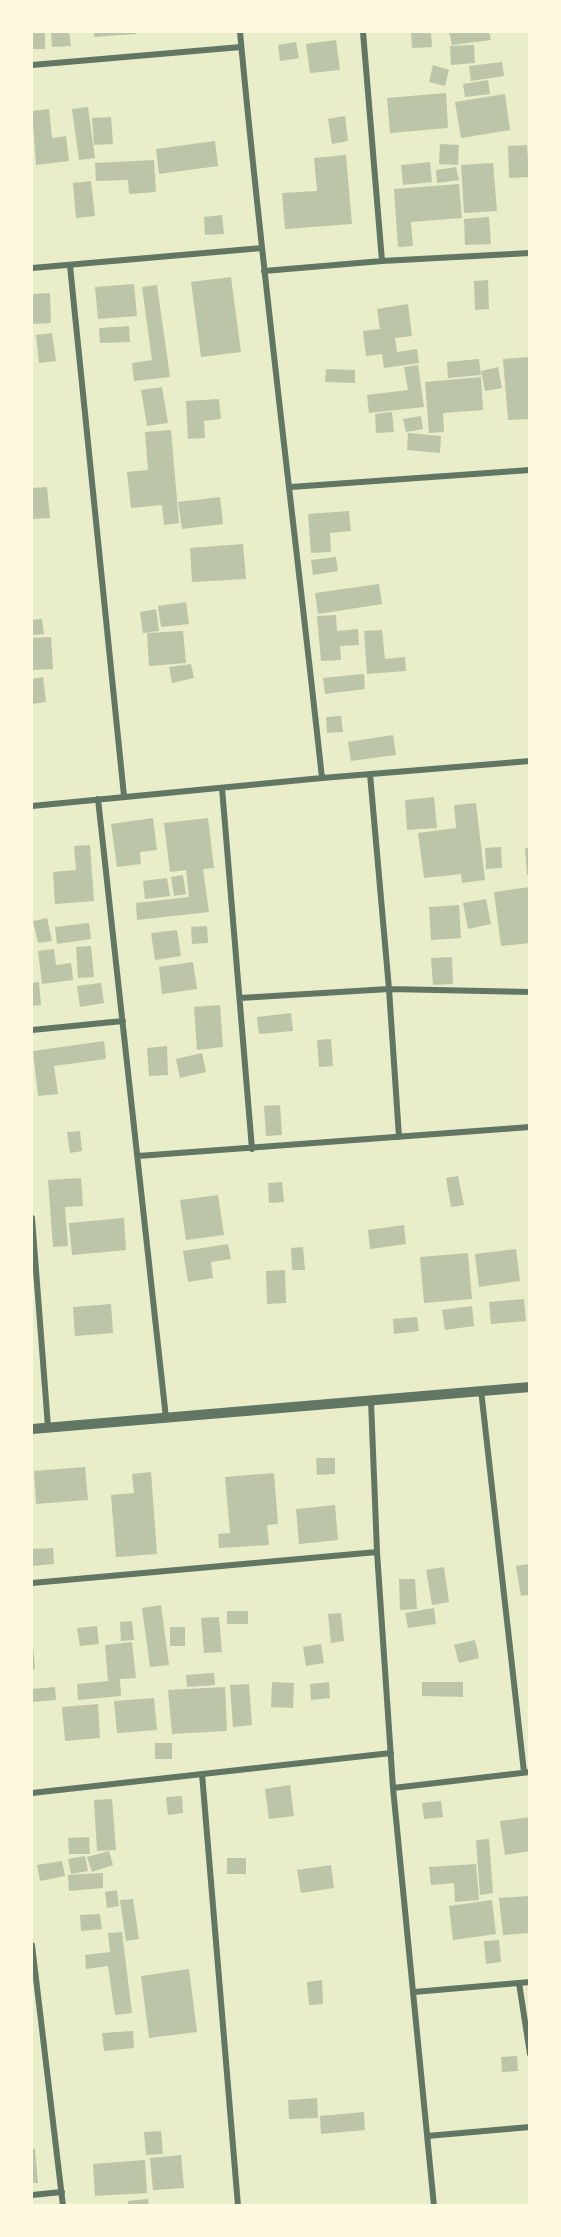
<!DOCTYPE html>
<html>
<head>
<meta charset="utf-8">
<style>
  body { margin:0 }
  #map { position:relative; width:561px; height:2237px; overflow:hidden; background:#e9edc9; font-family:"DejaVu Sans",sans-serif }
  canvas { display:block }
  .frame { position:absolute; inset:0; border:33px solid #fefae0; pointer-events:none }
</style>
</head>
<body>
<div id="map">
<canvas width="561" height="2237"></canvas>
<div class="frame"></div>
</div>
<script>
const g = document.querySelector('canvas').getContext('2d');
g.lineJoin = 'round';
function paint(path, color) { g.fillStyle = color; g.fill(path, 'evenodd'); }
function stroke(path, color, width, dash) { g.strokeStyle = color; g.lineWidth = width; g.lineCap = dash ? 'butt' : 'round'; g.setLineDash(dash || []); g.stroke(path); }
const building = new Path2D(`
  M32 32H45V49H32Z
  M51 32H69L71 46 52 47Z
  M94 32H136V34L94 37Z
  M411 32H431L432 47 412 48Z
  M449 32H489L491 40 452 45Z
  M336 40 340 70 310 73 306 44Z
  M296 42 299 58 280 61 278 45Z
  M474 45 475 63 451 65 450 46Z
  M502 62 504 76 471 81 469 66Z
  M433 65 449 70 445 86 429 82Z
  M488 80 490 94 465 97 463 84Z
  M446 93 448 128 390 133 387 98Z
  M505 94 510 130 461 138 455 102Z
  M88 107 95 158 79 160 72 109Z
  M49 109 52 138 66 136 69 161 36 165 32 111Z
  M345 116 348 141 332 144 328 119Z
  M111 117 113 144 94 145 92 118Z
  M215 141 218 166 159 174 156 149Z
  M440 144 459 145 458 165 439 164Z
  M527 145 529 177 509 178 508 146Z
  M346 155 352 224 285 229 282 193 317 191 314 158Z
  M154 160 156 192 129 194 128 180 96 181 95 163Z
  M430 162 432 182 403 185 401 165Z
  M493 163 497 211 464 213 461 165Z
  M456 167 459 180 437 183 436 170Z
  M91 181 95 216 76 218 73 183Z
  M459 184 462 218 411 222 413 246 398 247 394 189Z
  M222 215 224 234 205 235 204 217Z
  M489 217 491 244 465 245 464 219Z
  M231 277 241 352 201 357 191 282Z
  M488 280 489 309 475 310 474 281Z
  M134 284 137 316 98 319 95 287Z
  M157 285 170 377 134 381 132 363 152 360 142 287Z
  M50 293 51 323 33 324 32 294Z
  M408 304 412 336 395 338 397 352 417 349 419 363 384 368 382 354 366 356 363 331 380 329 377 309Z
  M129 326 130 342 100 343 99 328Z
  M52 333 56 361 39 363 36 335Z
  M530 357V419L508 420 503 359Z
  M479 359 481 375 448 378 447 362Z
  M418 365 424 407 369 413 367 395 408 390 404 367Z
  M498 367 502 388 485 391 481 371Z
  M326 369 355 370V383L325 382Z
  M481 377 483 410 443 413 444 432 429 433 425 382Z
  M162 387 168 423 147 426 141 390Z
  M219 399 221 419 204 421 205 438 188 439 186 401Z
  M392 412 394 432 376 433 375 414Z
  M421 416 423 429 406 432 403 419Z
  M171 430 179 523 164 525 162 505 131 508 127 472 148 470 145 432Z
  M408 433 441 436 440 453 407 450Z
  M47 487 50 518 32 519V488Z
  M220 497 223 524 182 529 178 502Z
  M349 511 351 531 330 533 331 552 311 553 308 514Z
  M243 544 246 579 192 582 190 548Z
  M336 557 338 571 313 575 311 560Z
  M379 584 382 604 318 614 315 593Z
  M186 602 189 624 161 627 158 606Z
  M156 609 159 631 143 633 140 612Z
  M336 615 337 631 358 629 359 645 340 646 341 660 321 661 317 616Z
  M42 619 44 634 32 635V620Z
  M382 630 385 659 405 657 406 671 367 674 364 631Z
  M183 631 186 663 149 666 147 633Z
  M51 637 53 669 32 670V638Z
  M191 664 194 678 172 683 169 667Z
  M364 674 365 689 325 694 323 678Z
  M43 677 46 702 32 704V679Z
  M341 716 343 732 327 733 326 717Z
  M393 735 396 755 351 761 348 742Z
  M434 797 437 828 407 830 405 800Z
  M476 803 485 880 462 883 461 874 424 878 418 833 456 828 454 805Z
  M153 818 157 850 140 852 141 864 117 867 111 824Z
  M208 818 214 868 203 869 209 912 137 920 136 903 189 897 186 870 170 872 164 823Z
  M90 845 94 901 55 904 53 872 76 870 74 846Z
  M501 847 502 868 486 869 485 848Z
  M525 848H530V875H527Z
  M183 875 186 894 174 896 171 877Z
  M167 878 170 896 145 899 143 881Z
  M530 887V943L501 946 494 892Z
  M486 899 491 924 468 929 463 903Z
  M459 905 461 938 431 940 429 907Z
  M47 918 52 941 38 943 33 921Z
  M89 923 91 939 57 944 55 927Z
  M207 926 208 943 192 944 191 927Z
  M177 930 181 956 155 960 151 933Z
  M91 946 94 977 78 978 76 947Z
  M54 949 56 965 71 963 73 980 42 984 38 951Z
  M452 957 453 984 433 985 431 958Z
  M193 962 197 989 162 994 159 967Z
  M39 982 41 1005 32 1006V983Z
  M101 983 104 1003 80 1007 77 986Z
  M220 1005 223 1047 197 1050 194 1007Z
  M291 1013 293 1031 259 1034 257 1017Z
  M331 1039 333 1066 319 1067 317 1040Z
  M104 1041 106 1059 54 1066 58 1094 38 1096 33 1051Z
  M167 1046 168 1075 149 1076 147 1048Z
  M202 1053 206 1072 180 1078 176 1059Z
  M280 1105 282 1135 266 1136 264 1106Z
  M80 1131 82 1151 70 1153 67 1132Z
  M458 1176 464 1205 451 1207 446 1178Z
  M81 1178 83 1206 65 1207 68 1246 53 1247 48 1180Z
  M282 1182 284 1202 269 1203 268 1183Z
  M218 1195 224 1235 186 1240 180 1200Z
  M124 1218 126 1250 72 1255 69 1223Z
  M404 1225 406 1244 370 1249 368 1230Z
  M228 1244 231 1259 211 1262 213 1278 188 1282 183 1251Z
  M303 1247 305 1270H292L291 1248Z
  M516 1249 520 1281 479 1287 475 1254Z
  M468 1253 472 1299 424 1303 420 1257Z
  M285 1270 286 1303 267 1304 266 1271Z
  M524 1299 526 1321 491 1324 489 1302Z
  M111 1304 113 1333 75 1336 73 1307Z
  M472 1306 474 1326 445 1330 442 1310Z
  M417 1317 419 1331 394 1334 393 1319Z
  M316 1458H335V1474L317 1475Z
  M85 1467 88 1500 36 1504 34 1471Z
  M151 1472 157 1554 116 1557 111 1495 134 1493 132 1474Z
  M274 1473 278 1524 267 1525 269 1545 219 1548 218 1534 230 1533 225 1477Z
  M335 1505 338 1540 299 1544 296 1509Z
  M53 1548 54 1564 32 1566V1549Z
  M530 1564V1595L521 1596 516 1566Z
  M444 1567 449 1602 432 1605 426 1570Z
  M399 1579H415L417 1609 400 1610Z
  M161 1605 169 1665 150 1667 142 1608Z
  M434 1608 436 1624 408 1628 405 1613Z
  M227 1611H248V1624H227Z
  M341 1613 344 1641 331 1643 328 1614Z
  M219 1617 222 1652 204 1653 201 1618Z
  M132 1621 134 1640 121 1641 120 1622Z
  M97 1626 99 1644 80 1646 77 1628Z
  M170 1627H185V1646H170Z
  M475 1640 479 1658 459 1663 454 1645Z
  M132 1642 136 1678 120 1679 121 1696 78 1700 77 1684 108 1681 105 1645Z
  M32 1644H33L35 1669 32 1670Z
  M321 1644 324 1663 306 1666 303 1647Z
  M214 1673 215 1685 187 1687 186 1675Z
  M272 1682 294 1683 293 1708 271 1707Z
  M329 1682 330 1698 311 1700 310 1684Z
  M422 1682H463V1697L422 1696Z
  M249 1684 252 1725 233 1727 230 1685Z
  M55 1687 56 1700 32 1702V1689Z
  M225 1687 227 1731 172 1734 168 1690Z
  M154 1698 157 1730 117 1733 114 1701Z
  M98 1704 100 1738 65 1741 62 1707Z
  M155 1743H172V1759H155Z
  M290 1785 294 1816 269 1819 265 1789Z
  M182 1796 183 1813 168 1815 166 1797Z
  M112 1799 116 1850 97 1851 94 1800Z
  M441 1801 443 1817 424 1819 422 1803Z
  M530 1817V1851L505 1855 500 1821Z
  M89 1837 90 1854H69L68 1838Z
  M489 1839 493 1893 480 1895 476 1840Z
  M109 1851 113 1865 92 1872 87 1857Z
  M85 1856 88 1871 71 1874 68 1859Z
  M227 1858H246V1874H227Z
  M62 1861 65 1876 40 1881 37 1865Z
  M476 1864 479 1900 455 1902 454 1883 431 1885 429 1867Z
  M331 1865 334 1888 301 1893 297 1870Z
  M103 1873V1888L69 1891 68 1875Z
  M117 1890 119 1906 107 1908 105 1892Z
  M530 1896V1933L503 1935 499 1898Z
  M133 1899 139 1939 126 1941 120 1900Z
  M492 1900 496 1934 453 1940 449 1906Z
  M100 1914 102 1929 81 1931 80 1915Z
  M122 1932 132 2013 115 2015 108 1966 86 1969 85 1955 110 1952 108 1933Z
  M499 1940 501 1962 486 1964 484 1941Z
  M189 1969 197 2032 149 2038 141 1976Z
  M322 1980 323 2004 309 2005 307 1982Z
  M133 2031 134 2048 104 2051 102 2033Z
  M517 2056 518 2071 502 2072 501 2057Z
  M317 2098 318 2118 289 2119 288 2100Z
  M364 2112 365 2130 321 2134 320 2116Z
  M161 2131 163 2154 146 2155 144 2132Z
  M32 2149H35L38 2183H32Z
  M181 2155 184 2188 153 2190 150 2158Z
  M145 2160 147 2193 95 2196 93 2164Z
  M148 2199 149 2205H128V2201Z`);
const minor = new Path2D(`
  M240 32C263 281 295 529 322 778
  M363 32 382 261
  M32 65 241 47
  M70 266 124 796
  M32 268 262 248
  M264 271 382 261 530 253
  M291 487 530 470
  M370 774 389 989 399 1137
  M222 788 252 1149
  M98 799 166 1418
  M32 806 322 778 530 761
  M240 998 389 989 530 992
  M32 1030 123 1021
  M138 1156 530 1127
  M32 1218 48 1427
  M481 1390 524 1772
  M371 1401 377 1552 393 1788 434 2206
  M32 1583 377 1552
  M202 1774 238 2206
  M393 1788 530 1772
  M32 1793 391 1753
  M32 1945 63 2206
  M519 1983 530 2054
  M414 1992 530 1982
  M427 2136 530 2127
  M32 2195 62 2192`);
const tertiary = new Path2D(`
  M32 1429 530 1387`);
paint(building, '#bcc5a7');
stroke(minor, '#617663', 6);
stroke(tertiary, '#617663', 10);
</script>
</body>
</html>
